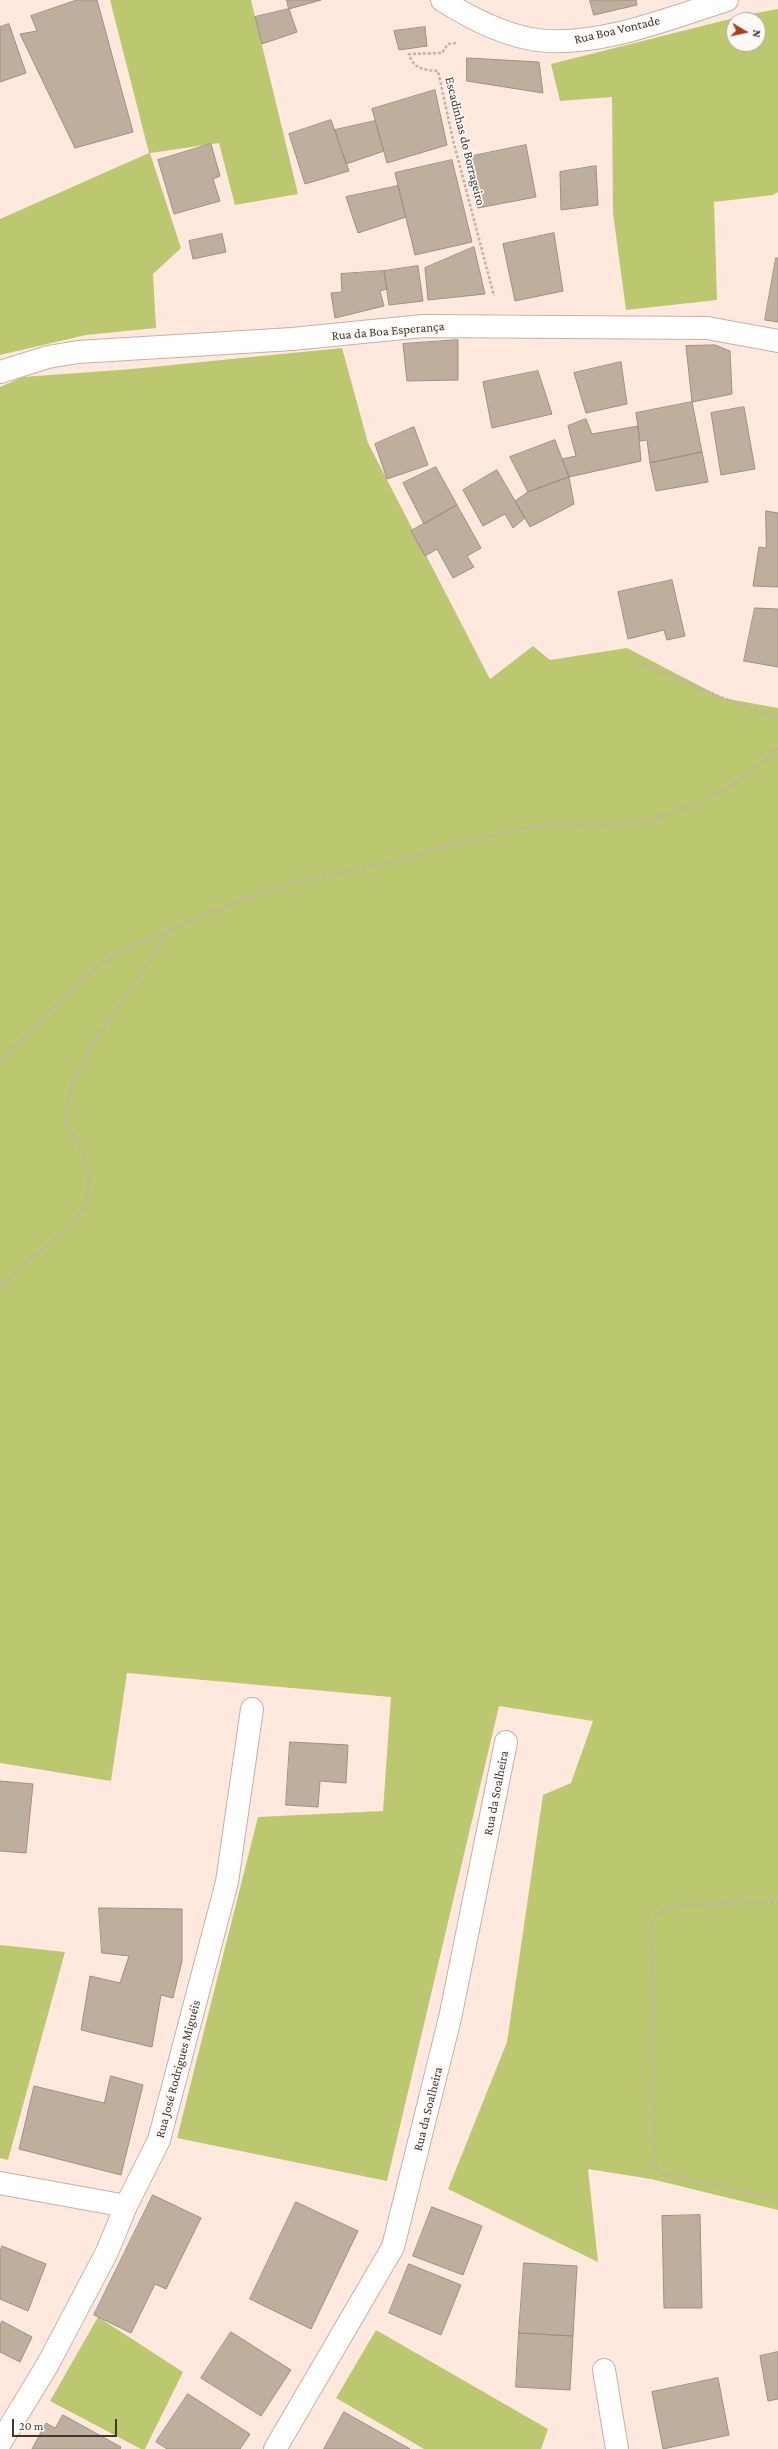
<!DOCTYPE html>
<html>
<head>
<meta charset="utf-8">
<style>
  body { margin:0 }
  #map { position:relative; width:778px; height:2449px; overflow:hidden; background:#ffe8dd; font-family:"Crimson Pro",serif }
  canvas { display:block }
  .north { position:absolute; left:726px; top:12px; width:40px; height:40px; box-sizing:border-box; background:#fef9f7; border:1px solid #b2aba8; border-radius:50%; rotate:99deg; font-size:11px; font-weight:700; line-height:16px; text-align:center; color:#3f3631 }
  .north::after { content:''; display:block; margin:auto; width:14px; height:18px; background:#a73f20; clip-path:polygon(50% 0,100% 100%,50% 72%,0 100%) }
  .scale { position:absolute; left:12px; top:2419px; width:105px; height:18px; box-sizing:border-box; border:2px solid #3f3631; border-top:0; padding-left:5px; font-size:12px; line-height:14px; white-space:nowrap; color:#3f3631; -webkit-text-stroke:3px #fef9f7; paint-order:stroke }
</style>
</head>
<body>
<div id="map">
<canvas width="778" height="2449"></canvas>
<div class="north">N</div>
<div class="scale">20 m</div>
</div>
<script>
const g = document.querySelector('canvas').getContext('2d');
g.lineJoin = 'round';
function paint(path, color) { g.fillStyle = color; g.fill(path, 'evenodd'); }
function stroke(path, color, width, dash) { g.strokeStyle = color; g.lineWidth = width; g.lineCap = dash ? 'butt' : 'round'; g.setLineDash(dash || []); g.stroke(path); }
function drawText(font, color, halo, rows, align = 'center') {
  g.font = font + ' "Crimson Pro",serif'; g.lineWidth = 3.5; g.setLineDash([]); g.textBaseline = 'middle'; g.strokeStyle = halo; g.fillStyle = color; for (const [text, x, y, turn = 0] of rows) {
    g.save(); g.translate(x, y); g.rotate((+turn || 0) * Math.PI / 180); g.textAlign = isNaN(turn) ? turn : align; if (halo) g.strokeText(text, 0, 0); g.fillText(text, 0, 0); g.restore();
  }
}
const green = new Path2D(`
  M110 0H251L298 194 235 205 219 143 150 153 181 248 153 274 156 328 86 335 0 355V219L149 153Z
  M778 9V192L773 195 714 202 717 300 626 310 613 213 612 97 560 101 551 64 746 15ZM734 20H758V44H734Z
  M342 348 368 443 490 679 533 646 550 660 627 648 723 698 778 708V2210L651 2179 588 2169 598 2262 448 2189 507 2042 543 1795 571 1783 593 1721 499 1706 387 2181 177 2138 258 1817 383 1811 391 1697 127 1673 111 1781 0 1763V387L23 377 132 369Z
  M0 1945 65 1952 8 2160 0 2158Z
  M98 2317 183 2372 145 2449H141L50 2401Z
  M376 2330 548 2429 541 2449H424L336 2398Z`);
const building = new Path2D(`
  M77 0H97L133 132 75 148 20 34 37 31 31 16Z
  M287 0H321L289 9Z
  M590 0H636L637 5 594 15Z
  M289 9 297 32 262 44 255 17Z
  M9 24 26 73 0 82V27Z
  M425 27 427 46 399 50 394 31Z
  M467 58 539 62 543 93 467 81Z
  M435 90 447 145 387 163 372 109Z
  M331 120 349 171 305 184 289 134Z
  M375 121 384 151 346 164 335 130Z
  M211 144 220 176 213 179 220 201 174 214 158 160Z
  M526 145 536 197 478 208 468 157Z
  M452 160 472 242 415 255 395 173Z
  M596 166 598 205 561 210 560 172Z
  M398 186 406 217 358 233 346 197Z
  M554 233 563 291 515 301 503 244Z
  M222 234 226 252 193 259 189 241Z
  M474 247 485 294 428 300 425 268Z
  M776 258H778V322L765 320Z
  M418 266 423 301 389 305 384 271Z
  M384 271 387 289 380 291 384 306 335 318 331 293 342 292 341 274Z
  M458 340V380L407 381 403 344Z
  M715 345 730 351 732 394 692 402 686 346Z
  M621 362 627 404 586 413 574 373Z
  M538 371 552 414 492 428 483 382Z
  M692 402 702 452 650 463 647 440 640 441 636 413Z
  M744 407 755 469 721 475 711 413Z
  M586 419 592 434 638 426 641 461 569 477 562 459 576 456 568 426Z
  M414 427 428 465 387 479 375 444Z
  M555 440 569 477 528 492 510 457Z
  M702 452 708 482 656 491 650 463Z
  M436 467 457 505 424 524 403 483Z
  M497 470 525 518 513 528 505 514 483 526 463 490Z
  M569 477 574 504 530 527 515 501 528 492Z
  M457 505 481 548 467 556 474 567 453 578 437 549 425 556 411 531Z
  M766 511 778 513V587L753 586 759 547 766 548Z
  M672 580 685 636 667 640 664 630 628 639 618 592Z
  M755 608 778 609V667L744 661Z
  M290 1742 348 1745 346 1783 320 1781 318 1807 286 1805Z
  M0 1781 33 1784 26 1853 0 1851Z
  M99 1908 182 1909V1961L173 1998 161 1995 152 2047 81 2030 90 1976 120 1983 129 1956 102 1953Z
  M111 2076 143 2085 121 2175 19 2149 34 2086 104 2103Z
  M153 2195 201 2218 166 2289 155 2284 131 2333 94 2315Z
  M296 2202 358 2231 311 2329 250 2299Z
  M432 2207 482 2226 463 2275 413 2256Z
  M700 2215 702 2308H664L662 2216Z
  M2 2246 46 2264 28 2311 0 2299V2252Z
  M524 2263 577 2266 573 2336 519 2333Z
  M409 2264 461 2285 441 2335 389 2313Z
  M2 2321 32 2337 20 2362 0 2352V2326Z
  M231 2332 291 2370 261 2416 201 2378Z
  M519 2333 573 2336 570 2390 516 2387Z
  M778 2352V2399L768 2401 760 2356Z
  M718 2378 729 2435 663 2449 652 2392Z
  M188 2394 250 2434 240 2449H167L156 2442Z
  M344 2412 410 2449H324Z
  M63 2415 121 2447 120 2449H32L46 2423 55 2428Z`);
const path = new Path2D(`
  M456 43 448 44 442 53 409 54C413 69 424 70 438 71L453 140 494 296
  M638 662 723 698 778 718
  M0 1061 66 994 101 964 130 946 242 900 294 882 395 862 437 849 529 827 557 824 594 826 653 819 707 799 746 776 778 748
  M0 1287 72 1223 85 1206 89 1183 86 1163 79 1144 67 1126V1108L72 1085 88 1051 171 929
  M778 1902 683 1905 663 1909 652 1921 655 2164 661 2173 778 2199`);
const minor = new Path2D(`
  M442 0C470 18 503 35 537 40 597 48 670 18 727 0
  M0 372 48 357 78 352 292 339 423 326 707 328 778 341
  M0 2183 126 2206
  M604 2370 617 2449
  M0 2443 48 2364 107 2252 126 2206 159 2140 227 1882 252 1709
  M275 2449 393 2247 450 2018 506 1742`);
const streetNames = [
  ["Rua Boa Vontade",617,30,-13],
  ["Escadinhas do Borrageiro",465,141,76],
  ["Rua da Boa Esperança",388,331,-5],
  ["Rua da Soalheira",496,1793,-79],
  ["Rua José Rodrigues Miguéis",178,2069,-75],
  ["Rua da Soalheira",428,2109,-76]
];
paint(green, '#bcc870');
paint(building, '#bdae9d');
stroke(building, '#9f9080', 1);
stroke(minor, '#c6b0a5', 24);
stroke(path, '#c4b2a9', 2.5, [3, 2]);
stroke(minor, '#fff', 22);
drawText('13px', '#3f3631', '#fef9f7', streetNames);
</script>
</body>
</html>
